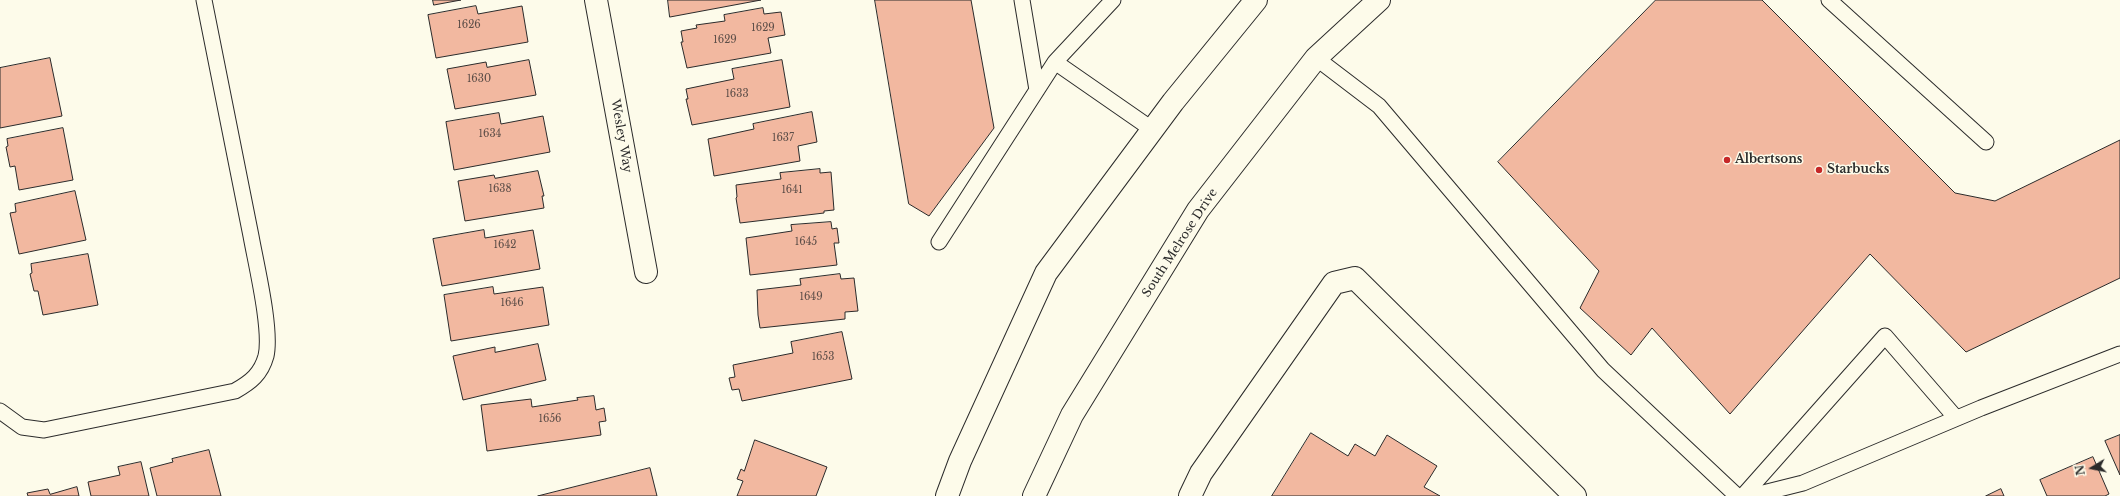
<!DOCTYPE html>
<html>
<head>
<meta charset="utf-8">
<style>
  body { margin:0 }
  #map { position:relative; width:2120px; height:496px; overflow:hidden; background:#fdfbea; font-family:"Libre Baskerville",serif }
  canvas { display:block }
  .north { position:absolute; left:2072px; top:448px; width:40px; height:40px; -webkit-text-stroke:3px #fdfbea; paint-order:stroke; rotate:260deg; font-size:11px; font-weight:700; line-height:16px; text-align:center; color:#2b2b2b }
  .north::after { content:''; display:block; margin:auto; width:14px; height:18px; background:#2b2b2b; clip-path:polygon(50% 0,100% 100%,50% 72%,0 100%) }
</style>
</head>
<body>
<div id="map">
<canvas width="2120" height="496"></canvas>
<div class="north">N</div>
</div>
<script>
const g = document.querySelector('canvas').getContext('2d');
g.lineJoin = 'round';
function paint(path, color) { g.fillStyle = color; g.fill(path, 'evenodd'); }
function stroke(path, color, width, dash) { g.strokeStyle = color; g.lineWidth = width; g.lineCap = dash ? 'butt' : 'round'; g.setLineDash(dash || []); g.stroke(path); }
function drawText(font, color, halo, rows, align = 'center') {
  g.font = font + ' "Libre Baskerville",serif'; g.lineWidth = 3; g.setLineDash([]); g.textBaseline = 'middle'; g.strokeStyle = halo; g.fillStyle = color; for (const [text, x, y, turn = 0] of rows) {
    g.save(); g.translate(x, y); g.rotate((+turn || 0) * Math.PI / 180); g.textAlign = isNaN(turn) ? turn : align; if (halo) g.strokeText(text, 0, 0); g.fillText(text, 0, 0); g.restore();
  }
}
const building = new Path2D(`
  M433 0H461L434 5Z
  M668 0H761L670 17Z
  M875 0H971L994 128 929 216 909 204Z
  M1656 0H1762L1955 193 1995 201 2120 140V278L1966 352 1870 254 1730 414 1652 328 1631 355 1580 308 1599 271 1498 162Z
  M476 6 478 14 522 6 528 42 436 58 428 15Z
  M763 8 764 14 781 12 785 35 768 38 771 53 687 68 681 42H683L681 31 697 28 696 25 725 21 724 15Z
  M50 58 62 116 0 128V68Z
  M529 60 536 95 455 109 447 69 486 62 487 67Z
  M782 60 790 107 692 125 686 99H688L686 89 734 79 732 69Z
  M812 112 817 142 798 146 800 161 714 176 708 139 754 129 753 124Z
  M499 113 501 124 543 116 550 152 454 170 446 122Z
  M63 128 73 180 19 190 15 166 10 167 6 147 8 146 7 139Z
  M820 169V173L831 172 834 210 824 211V213L740 223 736 198 737 197 736 185 781 179 780 173Z
  M538 171 544 196H542L544 208 465 221 458 181 494 175 495 178Z
  M75 191 86 240 19 254 10 213 16 212 15 204Z
  M831 222 832 229 837 228 839 243H834L837 265 750 275 746 238 792 231 791 225Z
  M484 230 485 238 533 230 540 269 442 286 433 239Z
  M88 254 98 305 43 315 38 291H34L30 274 32 273 31 264Z
  M840 274 841 279 854 278 858 311 845 312V319L760 328 758 315 757 290 801 285 800 279Z
  M493 287 494 294 543 287 549 325 451 341 444 295Z
  M842 332 852 379 742 401 739 389 732 390 729 378 735 377 733 365 793 353 791 342Z
  M538 344 546 380 463 400 453 356 495 347V352Z
  M594 396 596 410 604 408 606 421 599 422 601 435 487 451 481 405 531 399 532 407 578 400 577 398Z
  M1311 433 1348 456 1355 444 1375 456 1387 435 1437 466 1424 487 1440 496H1272Z
  M2120 435V475L2105 441Z
  M755 440 827 467 816 496H737L743 481 737 479 741 469 744 471Z
  M209 450 221 496H157L150 468 173 462 172 459Z
  M2093 457 2109 494 2105 496H2047L2040 480Z
  M141 462 149 496H91L88 482 120 475 118 467Z
  M650 468 657 496H538Z
  M77 487 79 496H28L27 493 48 489 50 494Z
  M2001 489 2004 496H1986Z`);
const lane = new Path2D(`
  M1022 0 1037 90
  M1829 0 1986 142
  M1316 58 1379 106 1603 370 1737 496
  M1055 62 1113 0
  M939 242 1055 62 1153 130
  M0 411 22 427 44 430 235 391C251 382 261 374 266 356 272 330 256 264 251 236 235 157 220 79 204 0
  M1743 496 1885 336 1956 418
  M1751 496 1803 483 1981 408 2120 354`);
const street = new Path2D(`
  M596 0 646 272
  M1190 496 1201 473 1334 283 1355 278 1575 496`);
const primary = new Path2D(`
  M947 496 960 461 1046 273 1173 102 1256 0
  M1034 496 1072 415 1198 210 1316 58 1379 0`);
const markers = [
  [1727,160,4,"#c62828"],
  [1819,170,4,"#c62828"]
];
const numberNames = [
  ["1626",469,25],
  ["1629",763,28],
  ["1629",725,40],
  ["1630",479,79],
  ["1633",737,94],
  ["1634",490,134],
  ["1637",783,138],
  ["1638",500,189],
  ["1641",792,190],
  ["1645",806,242],
  ["1642",505,245],
  ["1649",811,297],
  ["1646",512,303],
  ["1653",823,357],
  ["1656",550,419]
];
const streetNames = [
  ["Wesley Way",621,136,80],
  ["South Melrose Drive",1180,243,-57]
];
const poiNames = [
  ["Albertsons",1735,160],
  ["Starbucks",1827,170]
];
paint(building, '#f2b8a0');
stroke(building, '#2b2b2b', 1);
stroke(lane, '#2b2b2b', 17);
stroke(street, '#2b2b2b', 24);
stroke(primary, '#2b2b2b', 24);
stroke(lane, '#fdfbea', 15);
stroke(street, '#fdfbea', 22);
stroke(primary, '#fdfbea', 22);
for (const [x, y, r, color] of markers) { const dot = new Path2D(); dot.arc(x, y, r, 0, 2 * Math.PI); g.fillStyle = color; g.fill(dot); stroke(dot, '#fdfbea', 1.5); }
drawText('10px', '#5d4e48', null, numberNames);
drawText('12px', '#2b2b2b', '#fdfbea', streetNames);
drawText('bold 12px', '#2b2b2b', '#fdfbea', poiNames, 'left');
</script>
</body>
</html>
